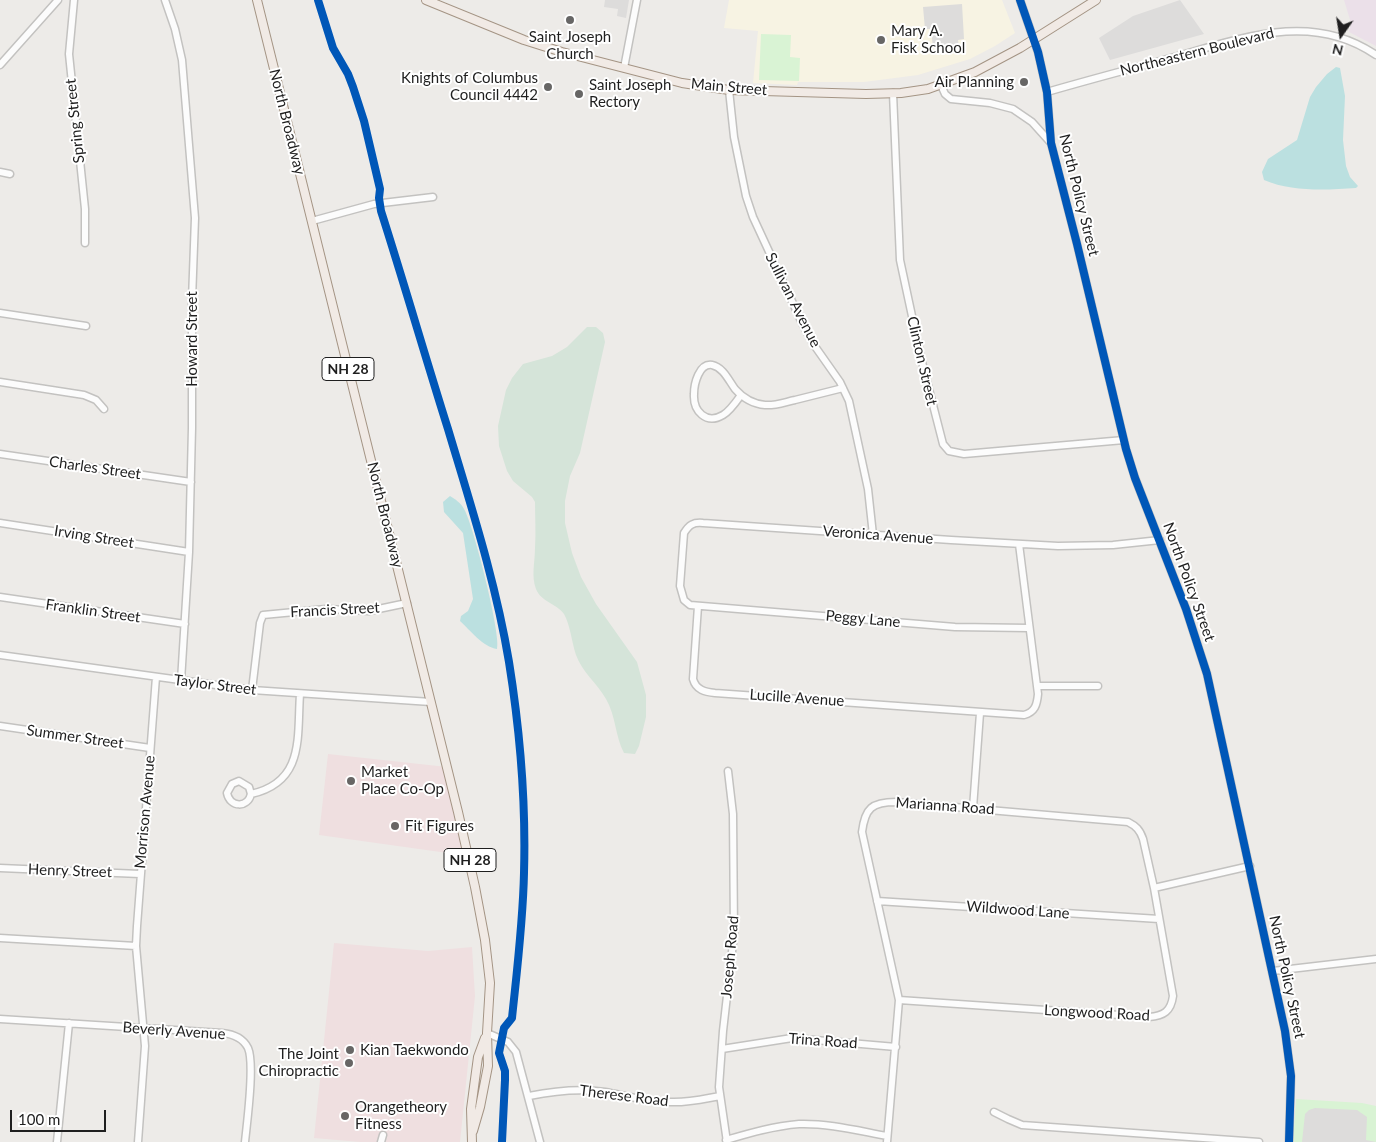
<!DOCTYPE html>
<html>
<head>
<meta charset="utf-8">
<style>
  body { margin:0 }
  #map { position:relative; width:1376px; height:1142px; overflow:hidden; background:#edebe8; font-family:Lato,sans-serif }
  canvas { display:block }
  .north { position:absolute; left:1316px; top:10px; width:50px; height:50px; -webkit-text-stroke:4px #fff; paint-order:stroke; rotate:193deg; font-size:14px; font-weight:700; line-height:20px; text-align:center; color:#1f1f1f }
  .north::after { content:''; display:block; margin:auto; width:18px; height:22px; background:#1f1f1f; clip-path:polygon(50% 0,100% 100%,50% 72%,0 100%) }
  .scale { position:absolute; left:10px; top:1110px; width:96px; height:22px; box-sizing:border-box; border:2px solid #1f1f1f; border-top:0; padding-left:6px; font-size:15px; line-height:18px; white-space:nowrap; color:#1f1f1f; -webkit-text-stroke:4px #fff; paint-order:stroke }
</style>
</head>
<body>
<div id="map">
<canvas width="1376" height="1142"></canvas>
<div class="north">N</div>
<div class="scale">100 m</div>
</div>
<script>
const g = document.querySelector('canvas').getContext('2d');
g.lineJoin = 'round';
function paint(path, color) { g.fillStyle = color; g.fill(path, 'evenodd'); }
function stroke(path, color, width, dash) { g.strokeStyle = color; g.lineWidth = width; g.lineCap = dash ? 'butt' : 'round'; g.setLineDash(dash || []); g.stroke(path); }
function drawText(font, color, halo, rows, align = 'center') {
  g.font = font + ' Lato,sans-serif'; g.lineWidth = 4; g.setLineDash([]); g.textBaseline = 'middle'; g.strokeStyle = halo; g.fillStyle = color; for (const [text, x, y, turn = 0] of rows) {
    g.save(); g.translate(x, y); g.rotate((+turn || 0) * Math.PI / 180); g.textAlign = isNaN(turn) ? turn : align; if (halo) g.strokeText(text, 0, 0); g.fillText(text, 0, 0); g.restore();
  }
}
const commercial = new Path2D(`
  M328 754 447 767 469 856 319 835Z
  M334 943 428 951 472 947 475 996 460 1142H360L314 1138Z`);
const industrial = new Path2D(`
  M1344 0H1376V46L1349 32 1351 23Z`);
const education = new Path2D(`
  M729 0H1002L1015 33 995 46 970 59 918 75 864 82H798L797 85 753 83 758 31 724 28Z`);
const wetland = new Path2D(`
  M587 327H596L603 333 605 342 580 453 570 476 565 501V523L572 553 581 577 596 604 637 662 646 695V717L639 746 635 754 624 753C615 736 616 716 606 699 597 683 582 672 576 655 572 643 570 624 564 614 556 603 541 602 536 589 531 576 535 562 535 548 536 533 535 517 535 502L532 497 513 481 507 471 499 446 498 426 506 390 512 378 523 364 552 356 567 347Z`);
const park = new Path2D(`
  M761 34 791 35 790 57 800 58 799 81 759 80Z
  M1296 1099 1362 1103 1376 1106V1142H1293Z`);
const parking = new Path2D(`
  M605 0H629L626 18 617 16 618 9 604 7Z
  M1180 0 1204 34 1110 60 1099 38 1133 16Z
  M962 4 964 39 958 40 959 48H946V46L933 47 931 29H925L923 7Z
  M1315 1108 1357 1110 1367 1117 1366 1140 1376 1142H1302L1305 1114 1309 1110Z`);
const water = new Path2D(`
  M1336 67 1340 68 1345 96 1343 140 1346 166 1350 177 1358 186 1356 188C1326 190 1292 192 1264 180L1262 172 1268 159 1297 140 1310 97 1316 87 1327 74Z
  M450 496C455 499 461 503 464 509 473 523 502 638 497 649 483 647 470 630 460 621L461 616 468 611 473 599 463 533 444 512 443 502Z`);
const minor = new Path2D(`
  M74 0 69 54 85 209V243
  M165 0 175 29 182 60 195 218 192 300V428L189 552 181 681
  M1020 0 1038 52 1047 92 1051 143 1077 244 1126 449 1135 478 1186 609 1207 674 1285 1031 1291 1076 1289 1142
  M0 65 58 0
  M624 68 637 0
  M941 85 945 94 951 99 990 103 1013 109 1032 122 1050 142
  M729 90 734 137 746 196 753 217 803 325 814 345 840 382 849 401 868 489 873 535
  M1047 92C1088 80 1130 69 1171 58 1239 39 1311 10 1376 55
  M893 93 900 260 921 358 943 444 949 451 964 454 1124 440
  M0 172 10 174
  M312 221 374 204 433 197
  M0 313 86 326
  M0 382 84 395 96 400 104 409
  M741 395C736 402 730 411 723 415 706 425 693 411 694 394 694 384 699 363 712 365 723 367 729 381 735 389 743 398 753 404 765 405 775 406 785 402 795 400 811 396 827 392 843 388
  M0 454 191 482
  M0 523 189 552
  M0 597 185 624
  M698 606 693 679C696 690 705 692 715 693L1024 715C1035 712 1037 705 1038 694L1019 544
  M1029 628 955 627 690 605 684 600 680 586 684 533C689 525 693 522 703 523L951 540 1058 546 1113 545 1160 540
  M0 655 252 690 431 702
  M1037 686H1098
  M252 690 260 623 263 615 326 609 369 611 407 603
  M0 726 150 748
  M251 794 249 787 239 781 232 784 227 793C230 808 248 808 251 794 305 782 297 737 300 694
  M973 808 980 713
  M0 868 140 874
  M877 901 1159 919
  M0 938 136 946
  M1273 971 1376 959
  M899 1000 1149 1017C1164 1016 1171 1011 1173 996L1154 888
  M0 1019 222 1033C233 1034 243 1038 248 1048 255 1064 247 1122 245 1142
  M487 1033 508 1042 516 1052 540 1142
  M722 1049 792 1038 896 1047
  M529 1096C554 1091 579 1088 605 1092 627 1096 648 1102 670 1102 687 1103 703 1099 720 1096
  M994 1112 1008 1119 1022 1125 1259 1142
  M726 1140C750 1133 774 1126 799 1124 828 1123 859 1131 887 1136
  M57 1142 69 1023
  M138 1142 145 1046 136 946 137 926 156 677
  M381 1142 383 1135
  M727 1142 719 1087 723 1031 734 934 733 814 728 771
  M887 1142 899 1000 862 832C865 808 872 802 896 802L1128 822C1136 826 1140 830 1143 839L1154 888 1250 866`);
const major = new Path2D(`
  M257 0 458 812 475 887 485 940 490 983 487 1033 488 1066 480 1107 473 1131
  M426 0 524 40 562 52 682 83 729 90 866 94 901 93 928 89 975 72 1020 48 1096 0
  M472 1142 471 1109 478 1057 485 1038`);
const cycleway = new Path2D(`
  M318 0 333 48 348 74 353 87 364 121 380 189 379 198 381 211C404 283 425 356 448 429 471 506 496 583 509 662 520 731 526 803 524 873 523 922 517 970 512 1018L504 1028 499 1053 505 1071V1080L502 1142
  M1020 0 1038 52 1047 92 1051 143 1077 244 1126 449 1135 478 1186 609 1207 674 1285 1031 1291 1076 1289 1142`);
const markers = [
  [570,20,5,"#676665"],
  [881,40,5,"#676665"],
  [1024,82,5,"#676665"],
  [548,87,5,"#676665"],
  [579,94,5,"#676665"],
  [351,781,5,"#676665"],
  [395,826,5,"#676665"],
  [350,1050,5,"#676665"],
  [349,1063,5,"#676665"],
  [345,1116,5,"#676665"]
];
const shields = [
  [348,369,52],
  [470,860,52]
];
const shieldNames = [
  ["NH 28",348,369],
  ["NH 28",470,860]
];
const poiNames = [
  ["Mary A.",891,31],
  ["Fisk School",891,48],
  ["Saint Joseph",570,37,"center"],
  ["Church",570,54,"center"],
  ["Knights of Columbus",538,78,"right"],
  ["Council 4442",538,95,"right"],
  ["Air Planning",1014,82,"right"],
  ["Saint Joseph",589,85],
  ["Rectory",589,102],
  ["Market",361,772],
  ["Place Co-Op",361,789],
  ["Fit Figures",405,826],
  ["Kian Taekwondo",360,1050],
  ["The Joint",339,1054,"right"],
  ["Chiropractic",339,1071,"right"],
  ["Orangetheory",355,1107],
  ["Fitness",355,1124]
];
const streetNames = [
  ["Northeastern Boulevard",1197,52,-14],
  ["Main Street",729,87,5],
  ["Spring Street",75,121,-96],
  ["North Broadway",287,122,76],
  ["North Policy Street",1079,195,76],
  ["Sullivan Avenue",793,300,63],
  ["Howard Street",192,339,-90],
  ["Clinton Street",922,361,77],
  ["Charles Street",95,468,8],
  ["North Broadway",385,515,76],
  ["Veronica Avenue",878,535,4],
  ["Irving Street",94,537,9],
  ["North Policy Street",1189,582,70],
  ["Francis Street",335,610,-3],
  ["Franklin Street",93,611,8],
  ["Peggy Lane",863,619,5],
  ["Taylor Street",215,685,7],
  ["Lucille Avenue",797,698,4],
  ["Summer Street",75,737,8],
  ["Marianna Road",945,806,4],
  ["Morrison Avenue",145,812,-85],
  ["Henry Street",70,871,2],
  ["Wildwood Lane",1018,910,4],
  ["Joseph Road",730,957,-85],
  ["North Policy Street",1287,977,78],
  ["Longwood Road",1097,1013,3],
  ["Beverly Avenue",174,1031,4],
  ["Trina Road",823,1041,4],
  ["Therese Road",624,1096,7]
];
paint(commercial, '#efdfe0');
paint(industrial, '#ebe0e9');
paint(education, '#f7f3e3');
paint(wetland, '#d5e4d9');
paint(park, '#d9f3d4');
paint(parking, '#dddcdb');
paint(water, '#bbe0e0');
stroke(minor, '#c3c2c0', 9);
stroke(major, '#a49484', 10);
stroke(minor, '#fcfcfc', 6);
stroke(major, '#f1eae5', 8);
stroke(cycleway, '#0057b8', 8);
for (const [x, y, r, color] of markers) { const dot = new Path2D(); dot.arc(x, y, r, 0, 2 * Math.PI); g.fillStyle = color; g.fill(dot); stroke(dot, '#fff', 2); }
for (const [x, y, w] of shields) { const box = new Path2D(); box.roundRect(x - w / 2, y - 11.5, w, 23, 4); g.fillStyle = '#fff'; g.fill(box); stroke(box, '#1f1f1f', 1); }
drawText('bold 14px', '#1f1f1f', null, shieldNames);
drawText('15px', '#1f1f1f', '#fff', poiNames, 'left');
drawText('15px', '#1f1f1f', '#fff', streetNames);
</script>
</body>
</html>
